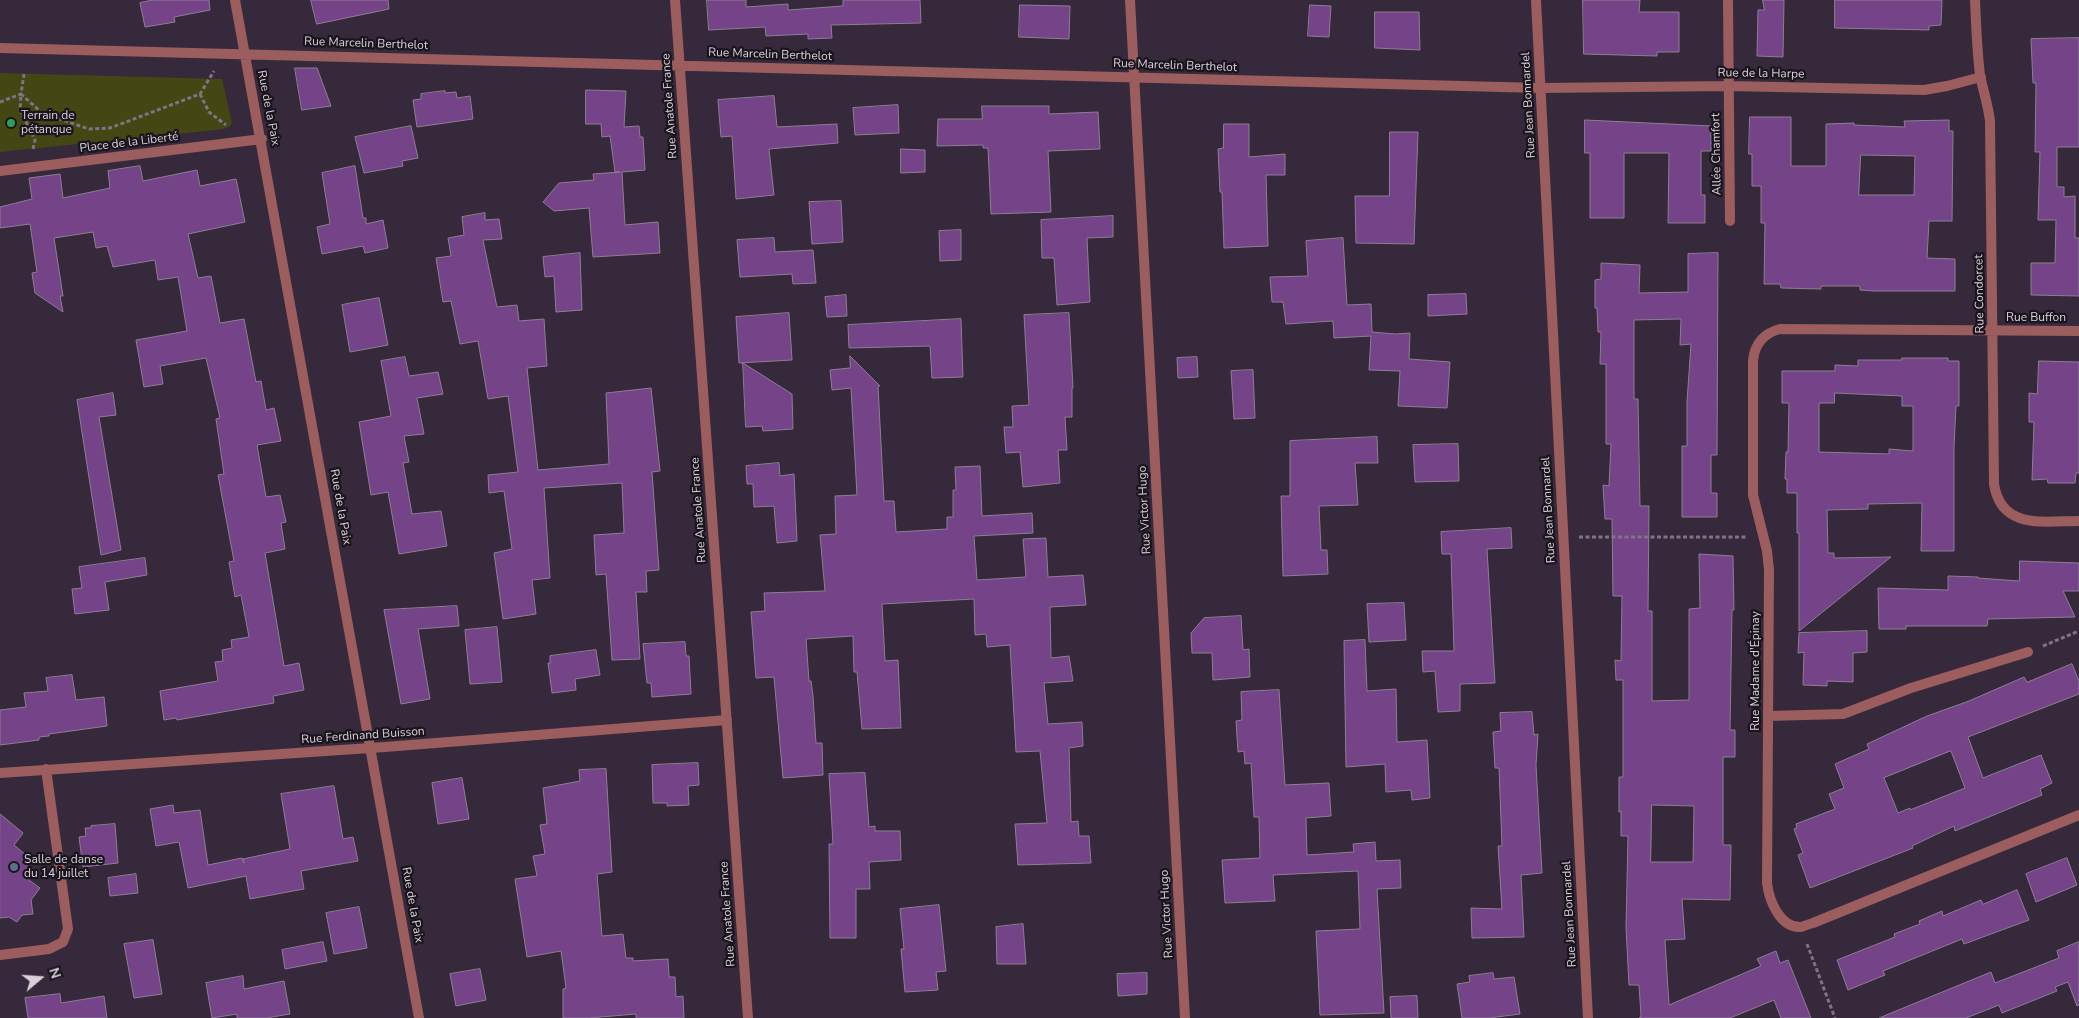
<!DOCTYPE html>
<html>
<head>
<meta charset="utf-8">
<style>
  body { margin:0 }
  #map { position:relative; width:2079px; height:1018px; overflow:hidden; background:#36293b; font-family:"Nunito Sans",sans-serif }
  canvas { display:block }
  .north { position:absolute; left:15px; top:953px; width:50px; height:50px; -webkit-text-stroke:4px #1a141d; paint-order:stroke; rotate:72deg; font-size:14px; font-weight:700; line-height:20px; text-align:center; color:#d9d1dc }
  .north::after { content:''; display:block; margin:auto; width:18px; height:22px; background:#d9d1dc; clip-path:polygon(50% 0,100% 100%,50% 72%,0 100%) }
</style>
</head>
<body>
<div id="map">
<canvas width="2079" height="1018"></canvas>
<div class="north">N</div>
</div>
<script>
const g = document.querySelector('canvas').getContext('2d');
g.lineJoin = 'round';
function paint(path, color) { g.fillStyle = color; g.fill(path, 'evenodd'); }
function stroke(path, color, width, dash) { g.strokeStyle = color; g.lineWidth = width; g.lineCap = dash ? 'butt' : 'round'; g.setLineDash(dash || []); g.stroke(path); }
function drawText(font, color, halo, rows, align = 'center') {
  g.font = font + ' "Nunito Sans",sans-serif'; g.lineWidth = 4.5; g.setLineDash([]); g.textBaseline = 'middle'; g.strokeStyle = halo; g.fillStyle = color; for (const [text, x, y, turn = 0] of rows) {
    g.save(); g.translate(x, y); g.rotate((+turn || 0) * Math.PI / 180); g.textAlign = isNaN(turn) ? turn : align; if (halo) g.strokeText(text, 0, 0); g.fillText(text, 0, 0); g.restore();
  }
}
const green = new Path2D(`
  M0 73 222 79 232 123 229 127 224 129 0 152Z`);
const building = new Path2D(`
  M153 0H209L210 10 174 17 175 22 145 27 140 3Z
  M311 0H388L389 9 317 24Z
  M707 0H746V7L788 4V10L843 6V0H920L921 23 831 25 832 38 808 39V34L766 36 765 27 709 30Z
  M1583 0H1640L1639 12H1679V52H1657V56L1584 54Z
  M1763 0H1784L1783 57 1757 56 1758 10H1764Z
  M1835 0H1942L1941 25 1929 26V30L1835 28Z
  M1020 5 1070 6 1069 39 1019 37Z
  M1310 5 1331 6 1329 37 1308 36Z
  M1375 12H1419L1420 50 1375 48Z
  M2079 38V147H2057V187H2064V197L2075 196V238H2079V296L2031 295V263H2055L2056 220H2038L2040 152H2035L2036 83H2033L2031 39Z
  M295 68H317L331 106 302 110Z
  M586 90 626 91 624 127 639 126 640 137H643L645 170 622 172 625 225 658 222 660 253 593 257 589 208 554 211 543 202 559 183 594 180 593 174 620 172H615L610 136 602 137 601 124H586Z
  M445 91V93L456 92 457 98 470 96 473 119 417 127 413 100 421 99V94Z
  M774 96 777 127 837 124 838 143 769 149 774 195 736 199 732 136 721 137 718 100Z
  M898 105 899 133 855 135 853 108Z
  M982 106H1049V114L1098 112 1100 149 1048 151 1051 212 991 214 988 148H983V145L937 146 938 119H982Z
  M1750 117H1791V166H1826V124L1854 123V125L1905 127 1904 121 1949 120V131H1953L1952 221H1929L1927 258 1955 259V291H1874L1860 290V286H1821V289L1781 288 1780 284H1764L1765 223H1761V186H1752V154H1749ZM1861 155 1915 156 1914 195H1859Z
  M1585 120 1711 126V151H1701V195H1705V223H1668L1669 153H1624V218H1590V153H1585Z
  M1224 124H1249V157L1285 154V175H1266L1268 246 1224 248 1222 192H1220L1218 149 1223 148Z
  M411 126 418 158 402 161 403 166 364 173 355 137Z
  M1390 132H1418L1414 244 1356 243 1355 196H1389Z
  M901 149 925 150V172L901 173Z
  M140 166 143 181 197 170 200 186 236 179 245 222 188 234 198 278 211 276 220 323 244 319 256 382 261 381 266 410 274 408 281 441 257 445 266 497 280 495 286 522 281 523 285 549 265 553 284 666 299 663 304 690 273 696 274 703 177 720 176 718 164 720 160 691 218 681 215 662 223 661 222 650 232 648 231 640 249 637 241 595 235 597 229 562 234 561 218 475 224 474 216 419 220 418 206 358 160 366 163 384 144 387 136 340 187 331 178 277 158 280 155 260 113 267 107 246 96 248 93 232 54 238 63 296H60L63 312 35 293 32 273 37 272 30 224 0 228V207L32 199 29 178 60 174 63 198 110 188 108 171Z
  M355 166 363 218H366V224L383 220 388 248 365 253 363 246 322 254 317 227 330 224 322 173Z
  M841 201 843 242 812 244 809 202Z
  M485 213V220L499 219 502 239 483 240 497 307 517 305 519 321 544 319 547 366 527 368 538 470 609 464 606 393 651 388 660 471 652 472 659 570 646 571 647 592H636L640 659 612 660 606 574 596 575 594 535 624 533 622 483 544 488 550 578 532 580 536 614 503 619 494 553 512 549 504 491 489 493 488 475 518 472 508 396 488 399 478 341 460 344 451 301 443 302 436 258 451 256 448 238 464 235 462 217Z
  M1113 216V237L1087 238 1090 302 1057 305 1054 258H1042L1041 220Z
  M961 230V260L940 261 939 231Z
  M774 238 775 252 813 250 816 283 793 284 792 274 740 277 737 240Z
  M1343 238 1347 305 1371 304 1372 332 1395 334 1410 333 1409 359 1450 362 1447 408 1398 406 1400 371 1369 370 1371 336 1334 338 1333 321 1286 324 1283 302H1272L1270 277 1308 276 1306 241Z
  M580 253 582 310 556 312 554 276 545 277 543 257Z
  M1718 253 1717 455H1711V493H1717V517H1682V446H1687V402L1691 344 1680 345 1681 319 1634 320V399H1638L1640 506H1649L1648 611H1652V701L1689 700V609L1700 608 1699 554 1733 556 1734 610H1732L1730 730H1735V757H1723V845H1731L1730 900 1682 899 1685 939 1665 940 1669 1005 1761 966 1757 959 1776 951 1780 963 1788 960 1811 1018H1781L1774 1000 1730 1018H1639L1641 1016 1639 985H1629L1626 928 1628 836H1621V811L1619 812V777H1623V680H1616L1615 660 1621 661 1622 596H1613L1612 519H1605L1603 485 1609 486 1611 444H1606V364H1600L1601 332H1598L1597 308H1595V280L1601 279V263L1640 265 1639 293 1688 292V254ZM1652 805 1694 806 1693 862H1651Z
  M1466 294 1467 314 1428 316V295Z
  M846 295 847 316 827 317 825 297Z
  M379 298 388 345 350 352 342 305Z
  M789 313 792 360 739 363 736 317Z
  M1069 313 1073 388H1072V417H1065L1067 450H1058L1060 483 1023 487 1020 452 1006 453 1004 427H1013L1012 406 1029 405 1024 315Z
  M961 319 963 377 932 378 930 346 849 348 848 325Z
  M850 356 880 386H878L884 501H894L896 532 947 529V517H953V490H956L955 467 980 466 982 516 1032 513 1033 533 974 536 977 580 1026 577 1023 539 1046 538 1048 577 1083 575 1086 605 1050 607 1051 658 1069 656 1073 681 1044 683 1048 724 1082 722 1083 746 1069 748 1071 822 1078 821 1079 836H1089L1091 863 1018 865 1015 824 1047 823 1040 751 1016 752 1010 645 987 647 986 634 975 635 974 599 882 604 885 661 898 660 901 728 862 729 857 672H854L853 636 806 639 809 681H811L813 696 816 743H822L823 775 783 778 774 677 756 678 751 612 765 611 764 593 825 591 820 535 836 534 835 496 857 495 851 388 832 390 830 370 850 368Z
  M405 357 409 376 438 372 443 394 417 398 424 434 404 436 409 462 403 463 412 514 441 511 447 546 399 554 388 492 371 495 359 422 391 416 381 361Z
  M1197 357 1198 377 1178 378 1177 358Z
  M1902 358H1948V361H1959V406H1956L1954 447V551H1921L1922 503 1868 504V509L1827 510 1828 553H1834V558L1891 557 1799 631V533H1797V493H1787V479H1785L1786 452H1788L1789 403H1782V371H1835V365L1858 366V360H1902ZM1835 393 1902 396V406H1913V451L1889 449V454L1819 452V403H1834Z
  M2039 361 2079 362V473H2076L2075 483H2048L2047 479 2032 480 2034 422H2029V393L2037 394Z
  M743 363 792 394 793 429 763 431 762 426 746 427Z
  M1253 370 1255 418 1234 419 1231 371Z
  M113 393 116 415 99 417 121 550 101 555 77 400Z
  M1377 437 1378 463H1355L1358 505 1319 506 1321 550H1327L1328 574 1283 576 1281 496H1290V441Z
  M1458 444 1459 481 1415 482 1413 445Z
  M779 463 780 476 794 474 797 541 777 543 774 506 754 507 753 484H747L746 466Z
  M1511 528 1512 548 1487 549 1495 683 1460 684V711L1438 712 1435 671 1423 672 1422 651H1454L1451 554H1442L1441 532Z
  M145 558 147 575 105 582 109 610 75 614 72 589 82 588 79 567Z
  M2020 561 2079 563V591H2063L2075 617 1988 619 1987 626H1906V629H1879L1878 588 1948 590V576L1978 577V578L2019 581Z
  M1404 603 1406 640 1369 642 1367 604Z
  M457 606 459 626 418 629 430 699 401 704 384 610Z
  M1241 616 1243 650 1249 649 1250 677 1213 680 1212 653H1192L1191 633 1204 618Z
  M497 627 502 682 470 684 465 630Z
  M1867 631V652L1853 653V682L1827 681V686L1803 685 1804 652 1798 653 1799 633Z
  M1365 640 1367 691 1396 689 1397 742 1427 740 1430 798 1412 800 1411 790 1386 792 1385 764 1346 767 1344 641Z
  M685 642 686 656H689L691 694 652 697 651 683H647L643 644Z
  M596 650 600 675 575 679 576 690 552 693 548 663H550V656Z
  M2072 664 2079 681V694L1968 737 1983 778 2041 755 2052 783 2040 789 2042 795 1955 831 1954 826 1912 846 1913 848 1810 888 1798 855 1803 853 1794 829 1797 828 1796 824 1835 809 1829 794 1844 788 1835 764 1869 749 1867 744 1927 716 1969 701 2024 677 2027 682ZM1951 751 1965 788 1910 810V808L1898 813 1884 778Z
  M72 675 76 700 104 697 107 726 49 734V736L39 737V740L0 745V710L26 707 24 693 48 691 46 678Z
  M1279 690 1285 785 1329 783 1331 816 1306 818 1307 855 1354 852 1353 844 1375 842 1376 861 1400 860 1401 888 1377 889 1384 1013 1320 1015 1316 931 1360 929 1358 871 1273 875 1275 901 1225 903 1222 860 1260 858 1259 817H1254L1251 763 1245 764 1244 751 1238 752 1236 721 1242 720 1241 692Z
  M1532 712 1534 735 1538 734 1536 765 1542 873 1521 875 1524 937 1472 938 1471 908 1502 909 1498 846H1502L1499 768H1495L1493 732 1501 731 1500 713Z
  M698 763 699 785 688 786 689 805 667 806V803H653L652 765Z
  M606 769 612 872 597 874 602 936 623 934 626 958H633V961L668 959 669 977H675L676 997 683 996 684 1018H636V1014L589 1018H563V989L566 988 561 951 527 957 515 879 537 876 533 856 545 854 540 825 547 824 543 788 580 781 579 770Z
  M865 773 869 827 875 826V831H900L901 860 869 862 870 889H856V938H830L829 844H833L829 774Z
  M462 778 469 819 438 824 432 783Z
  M334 786 343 839 353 837 358 861 301 871 304 889 250 899 246 876 188 888 179 842 156 846 150 809 173 805 174 813 200 810 208 865 242 858 244 863 243 859 290 849 281 794Z
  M0 814 23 833 14 845 26 855 29 880 40 888 31 900 33 914 22 915 17 922 9 917 0 918Z
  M115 824 118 863 83 867 79 837 86 836 85 828H91V826Z
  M2067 858 2077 885 2036 902 2026 874Z
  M136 874 138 893 110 896 108 878Z
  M2017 890 2029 920 1964 944 1962 939 1883 971 1885 975 1848 990 1837 960 1895 937 1894 934 1920 924 1919 921 1942 911 1943 916 1981 900 1983 904Z
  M939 905 946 971 936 972 938 990 905 992 901 949H904L900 909Z
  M359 907 367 948 334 954 326 913Z
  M1023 924 1026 964H997L996 927Z
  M153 940 162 994 134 998 124 944Z
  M323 942 327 961 285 969 282 950Z
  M2079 942V1005L2077 1006 2068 982 2055 987 2057 991 2002 1013 1999 1005 1966 1018H1879L1991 972 1995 983 2059 958 2057 951Z
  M480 969 486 1000 456 1006 450 974Z
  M1147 973V994L1118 996 1117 974Z
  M1493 973 1494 979 1514 977 1520 1014 1489 1018H1462L1457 984 1470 982 1469 976Z
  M243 976 244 989 284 981 290 1014 266 1018H237V1014L212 1018 206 983Z
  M60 994 61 1003 104 996 107 1018H28L25 998Z
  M1417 996 1418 1018H1391L1390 997Z`);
const path = new Path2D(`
  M200 94 209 112 226 125
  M0 102 21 94 24 74
  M33 149 35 140 20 110 21 94 42 113 89 129 110 128 200 94 214 71
  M1579 537H1746
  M2043 646 2079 631
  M1807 944 1835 1018`);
const street = new Path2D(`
  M235 0 419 1018
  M675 0 748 1018
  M1130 0 1185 1018
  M1536 0 1588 1018
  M1728 0 1730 221
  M1975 0C1976 25 1977 50 1980 75 1983 90 1988 104 1990 121L1994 484C2001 530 2044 521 2079 521
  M0 48 1540 88 1728 86 1924 90 1947 86 1981 77
  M0 171 262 139
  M2079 331 1780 329C1764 333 1755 344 1753 360V495L1767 551 1769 570 1767 883C1769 899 1779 928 1801 927 1804 926 1809 924 1813 923L2079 815
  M1768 716 1843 714 1911 688 2028 652
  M0 773 385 747 727 720
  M0 955 49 949 63 942 68 929 46 769`);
const markers = [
  [11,123,5,"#2e9e5b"],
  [14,867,5,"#5c6f8a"]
];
const streetNames = [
  ["Rue Marcelin Berthelot",366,44,2],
  ["Rue Marcelin Berthelot",770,55,2],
  ["Rue Marcelin Berthelot",1175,66,2],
  ["Rue de la Harpe",1761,74,1],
  ["Rue Jean Bonnardel",1529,105,-93],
  ["Rue Anatole France",670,106,-94],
  ["Rue de la Paix",268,108,79],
  ["Place de la Liberté",129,143,-7],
  ["Allée Chamfort",1717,154,-91],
  ["Rue Condorcet",1980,294,-91],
  ["Rue Buffon",2036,318],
  ["Rue de la Paix",340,507,80],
  ["Rue Anatole France",699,510,-94],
  ["Rue Victor Hugo",1145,510,-93],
  ["Rue Jean Bonnardel",1549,510,-93],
  ["Rue Madame d'Épinay",1756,671,-90],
  ["Rue Ferdinand Buisson",363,736,-4],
  ["Rue de la Paix",412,905,80],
  ["Rue Anatole France",728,914,-94],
  ["Rue Victor Hugo",1167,914,-93],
  ["Rue Jean Bonnardel",1570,914,-93]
];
const poiNames = [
  ["Terrain de",21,116],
  ["pétanque",21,130],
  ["Salle de danse",24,860],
  ["du 14 juillet",24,874]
];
paint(green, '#444613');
paint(building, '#754388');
stroke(building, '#8d7e94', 1);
stroke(path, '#7f7483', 3, [4, 2.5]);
stroke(street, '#9b5d5d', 10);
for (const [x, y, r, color] of markers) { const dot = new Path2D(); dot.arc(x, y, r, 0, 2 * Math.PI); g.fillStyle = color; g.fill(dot); stroke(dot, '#1a141d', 2); }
drawText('12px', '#d9d1dc', '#1a141d', streetNames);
drawText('12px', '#d9d1dc', '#1a141d', poiNames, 'left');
</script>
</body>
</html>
